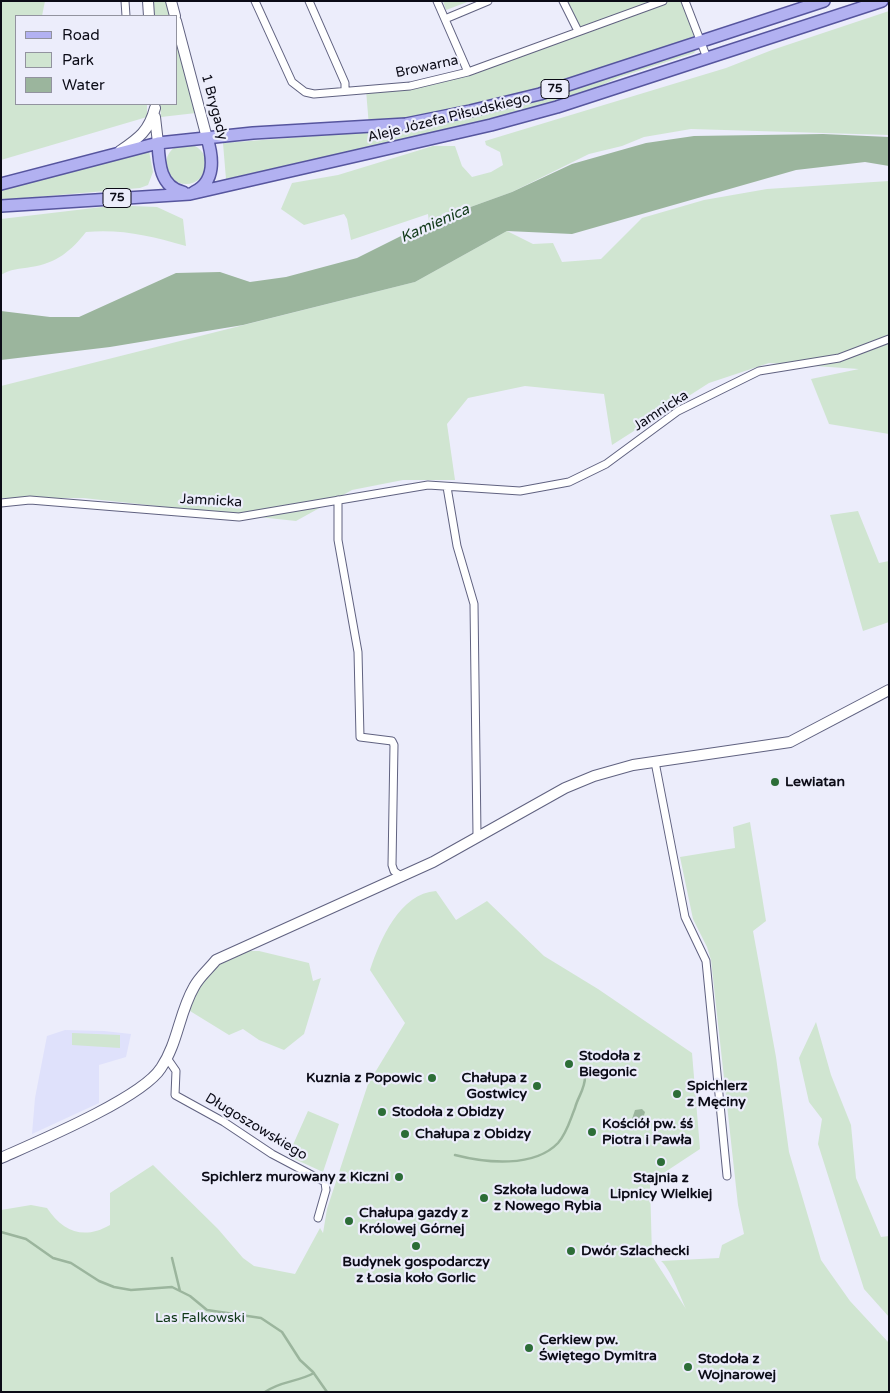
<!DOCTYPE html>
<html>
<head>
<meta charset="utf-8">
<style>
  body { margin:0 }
  #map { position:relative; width:890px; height:1393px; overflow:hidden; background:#ecedfb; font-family:"Varela Round",sans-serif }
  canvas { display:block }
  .frame { position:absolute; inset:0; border:2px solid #0b0b16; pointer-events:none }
  .legend { position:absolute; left:15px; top:15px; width:162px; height:90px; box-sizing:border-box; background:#ecedfb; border:1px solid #92939f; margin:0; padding:6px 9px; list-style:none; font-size:15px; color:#0b0b16 }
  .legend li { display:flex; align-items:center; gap:10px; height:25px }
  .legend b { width:25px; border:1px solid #92939f }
</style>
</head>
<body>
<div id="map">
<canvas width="890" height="1393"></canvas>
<div class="frame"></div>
<ul class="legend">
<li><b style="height:6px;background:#b2b1f1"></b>Road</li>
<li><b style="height:14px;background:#d0e5d1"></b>Park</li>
<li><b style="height:14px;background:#9bb59d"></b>Water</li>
</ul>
</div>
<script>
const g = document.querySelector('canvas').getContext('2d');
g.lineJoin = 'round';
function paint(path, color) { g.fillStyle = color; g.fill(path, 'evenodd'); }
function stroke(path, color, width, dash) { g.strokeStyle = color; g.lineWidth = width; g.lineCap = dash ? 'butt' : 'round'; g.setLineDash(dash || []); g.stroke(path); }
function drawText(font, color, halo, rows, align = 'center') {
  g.font = font + ' "Varela Round",sans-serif'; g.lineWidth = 4.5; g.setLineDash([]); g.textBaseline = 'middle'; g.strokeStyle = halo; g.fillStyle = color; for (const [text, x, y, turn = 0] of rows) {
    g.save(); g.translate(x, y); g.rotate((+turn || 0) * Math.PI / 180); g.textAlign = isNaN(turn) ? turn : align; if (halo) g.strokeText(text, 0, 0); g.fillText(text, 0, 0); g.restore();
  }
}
const built = new Path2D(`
  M65 1030 104 1031 131 1034 126 1057 99 1065V1103L32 1134 35 1098 47 1036Z`);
const green = new Path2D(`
  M1 1H45L42 16H16V104H147V117L1 160Z
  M154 1H167L171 16H154Z
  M443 1H470L446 10Z
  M563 1H685L701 42 500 104 369 126 366 90 446 77 578 31Z
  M889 11V135L691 129 644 137 622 146 589 154 512 192 429 222 428 214 351 240 347 219 344 214 304 225 281 209 292 183 338 175 433 146H455L462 166 472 177 491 172 503 165 500 152 486 145 485 141 726 68 772 50Z
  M176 36 196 113 161 117 160 104H176Z
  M693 49 696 50 694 53 620 77 595 88 513 114 226 179 223 143 409 129Z
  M166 164a20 20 0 1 1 40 0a20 20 0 1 1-40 0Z
  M149 151 153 172 148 185 140 188 1 200V189Z
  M889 181V434L829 424 811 379 859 369 769 363 709 383 612 445 604 394 525 386 468 398 447 424 455 480H403L352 490 296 521 83 498H1V386L415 282 507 231 533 244 553 243 562 262 601 259 642 218 704 200 767 189Z
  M133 206 157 207 183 219 186 246C150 236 123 229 86 232 71 251 57 263 31 267 20 269 10 269 1 275V219L102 207Z
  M858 511 879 563 889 561V622L863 631 830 515Z
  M750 822 766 921 753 931 776 1057 789 1152 821 1260 850 1301 889 1343V1392H1V1210L31 1205 47 1208C63 1232 84 1240 110 1225V1193L153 1165 218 1229 243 1258 254 1266 295 1274 320 1228 323 1233 327 1209 368 1084 405 1023 370 970C380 940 400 893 436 891L456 920 487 901 544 956 598 989 692 1053 700 1149 650 1182 652 1256 686 1309C680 1296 670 1268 661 1261L719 1258 722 1245 744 1234 738 1205 711 960 707 947 693 919 680 857 735 848 733 827Z
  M245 951H259L309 963 313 981 321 978 304 1034 284 1050 259 1040 243 1029 229 1035 190 1011C199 981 215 961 245 951Z
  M816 1022 831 1075 851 1125 856 1178 881 1237 889 1236V1317L864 1289 818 1144 822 1119 809 1102 799 1058Z
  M72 1033 120 1035V1048L72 1045Z
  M308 1111 339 1124 323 1172 288 1156Z`);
const water = new Path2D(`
  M823 134 889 137V166L865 162 796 170 572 234 507 231 415 282 243 325 110 347 1 360V311L50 317H79L176 273 220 272 250 282 286 277 357 258 429 222 512 192 572 164 646 143 694 136Z
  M642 1109 645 1112 641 1126 634 1123 632 1119 635 1110Z`);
const stream = new Path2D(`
  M455 1155C486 1163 534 1168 558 1143 567 1133 570 1120 575 1108 578 1096 586 1088 585 1075
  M1 1232 26 1239 53 1258 71 1263 99 1281 114 1287 131 1290 172 1287 190 1296 207 1310 261 1318 282 1332 300 1360 313 1372 327 1392
  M172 1258 180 1291
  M265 1392C280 1381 298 1382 314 1373`);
const street = new Path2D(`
  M125 1 126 16
  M255 1 292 82 305 92 314 94 410 86 468 72 663 1
  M309 1 345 83V91
  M437 1 468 72
  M563 1 578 31
  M685 1 707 58
  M445 19 488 1
  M447 487 457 546 474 604 477 835
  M338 500V540L358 652 360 737 392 741 394 745 392 865 394 871 402 877
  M1 503 30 500 239 517 428 485 520 491 569 482 606 464 678 411 759 371 839 358 889 339
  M655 762 685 917 706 961 727 1176
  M167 1058 176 1071 175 1095 224 1122 272 1154 325 1182 326 1190 318 1218`);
const secondary = new Path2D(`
  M148 1 149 16
  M171 1 175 16
  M176 21 207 138
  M155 117 158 143
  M120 151C139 138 149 131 155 108
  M1 1158C37 1142 142 1098 161 1068 178 1043 179 1013 194 987 199 977 209 969 216 960L433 862 565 788 594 776 633 765 790 742 889 690`);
const primary = new Path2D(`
  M158 143C159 163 160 187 183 192
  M1 184 158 143 253 133 406 124 470 111 540 94 824 1
  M194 192C216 182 213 157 207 138
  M1 206 190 194 491 125 557 107 882 1`);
const markers = [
  [775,782,5,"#2c6d37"],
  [569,1064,5,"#2c6d37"],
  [432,1078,5,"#2c6d37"],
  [537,1086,5,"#2c6d37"],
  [677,1094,5,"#2c6d37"],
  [382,1112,5,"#2c6d37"],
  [592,1132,5,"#2c6d37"],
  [405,1134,5,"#2c6d37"],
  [661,1162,5,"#2c6d37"],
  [399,1177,5,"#2c6d37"],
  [484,1198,5,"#2c6d37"],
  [349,1221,5,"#2c6d37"],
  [416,1246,5,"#2c6d37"],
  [571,1251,5,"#2c6d37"],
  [529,1348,5,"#2c6d37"],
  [688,1367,5,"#2c6d37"]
];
const shields = [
  [555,89,28],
  [117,198,28]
];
const shieldNames = [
  ["75",555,89],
  ["75",117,198]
];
const streetNames = [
  ["Browarna",427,67,-12],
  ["1 Brygady",214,107,75],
  ["Aleje Józefa Piłsudskiego",449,118,-14],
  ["Jamnicka",661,411,-33],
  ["Jamnicka",211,501,3],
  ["Długoszowskiego",256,1127,31]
];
const poiNames = [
  ["Lewiatan",785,782],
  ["Stodoła z",579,1056],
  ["Biegonic",579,1072],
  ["Kuznia z Popowic",422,1078,"right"],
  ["Chałupa z",527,1078,"right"],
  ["Gostwicy",527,1094,"right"],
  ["Spichlerz",687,1086],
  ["z Męciny",687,1102],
  ["Stodoła z Obidzy",392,1112],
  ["Kościół pw. śś",602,1124],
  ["Piotra i Pawła",602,1140],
  ["Chałupa z Obidzy",415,1134],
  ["Spichlerz murowany z Kiczni",389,1177,"right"],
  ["Stajnia z",661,1178,"center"],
  ["Lipnicy Wielkiej",661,1194,"center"],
  ["Szkoła ludowa",494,1190],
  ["z Nowego Rybia",494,1206],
  ["Chałupa gazdy z",359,1213],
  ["Królowej Górnej",359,1229],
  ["Dwór Szlachecki",581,1251],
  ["Budynek gospodarczy",416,1262,"center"],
  ["z Łosia koło Gorlic",416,1278,"center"],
  ["Cerkiew pw.",539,1340],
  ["Świętego Dymitra",539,1356],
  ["Stodoła z",698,1359],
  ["Wojnarowej",698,1375]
];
const parkNames = [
  ["Las Falkowski",200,1318]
];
const waterNames = [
  ["Kamienica",435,224,-24]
];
paint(built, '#dfe1fb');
paint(green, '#d0e5d1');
paint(water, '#9bb59d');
stroke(stream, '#9bb59d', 2.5);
stroke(street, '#606280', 9);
stroke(secondary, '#606280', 12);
stroke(primary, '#56559e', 14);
stroke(street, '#fff', 7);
stroke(secondary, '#fff', 10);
stroke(primary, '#b2b1f1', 11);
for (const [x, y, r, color] of markers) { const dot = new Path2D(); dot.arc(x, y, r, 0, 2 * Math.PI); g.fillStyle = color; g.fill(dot); stroke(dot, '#ecedfb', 2); }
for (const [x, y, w] of shields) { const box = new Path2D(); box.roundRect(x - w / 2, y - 9.5, w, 19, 4); g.fillStyle = '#ecedfb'; g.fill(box); stroke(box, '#0b0b16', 1); }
drawText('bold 12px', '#0b0b16', null, shieldNames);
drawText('14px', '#0b0b16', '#ecedfb', streetNames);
drawText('bold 14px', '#0b0b16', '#ecedfb', poiNames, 'left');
drawText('14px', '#0f3817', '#ecedfb', parkNames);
drawText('italic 15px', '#0f3817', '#ecedfb', waterNames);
</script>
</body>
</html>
